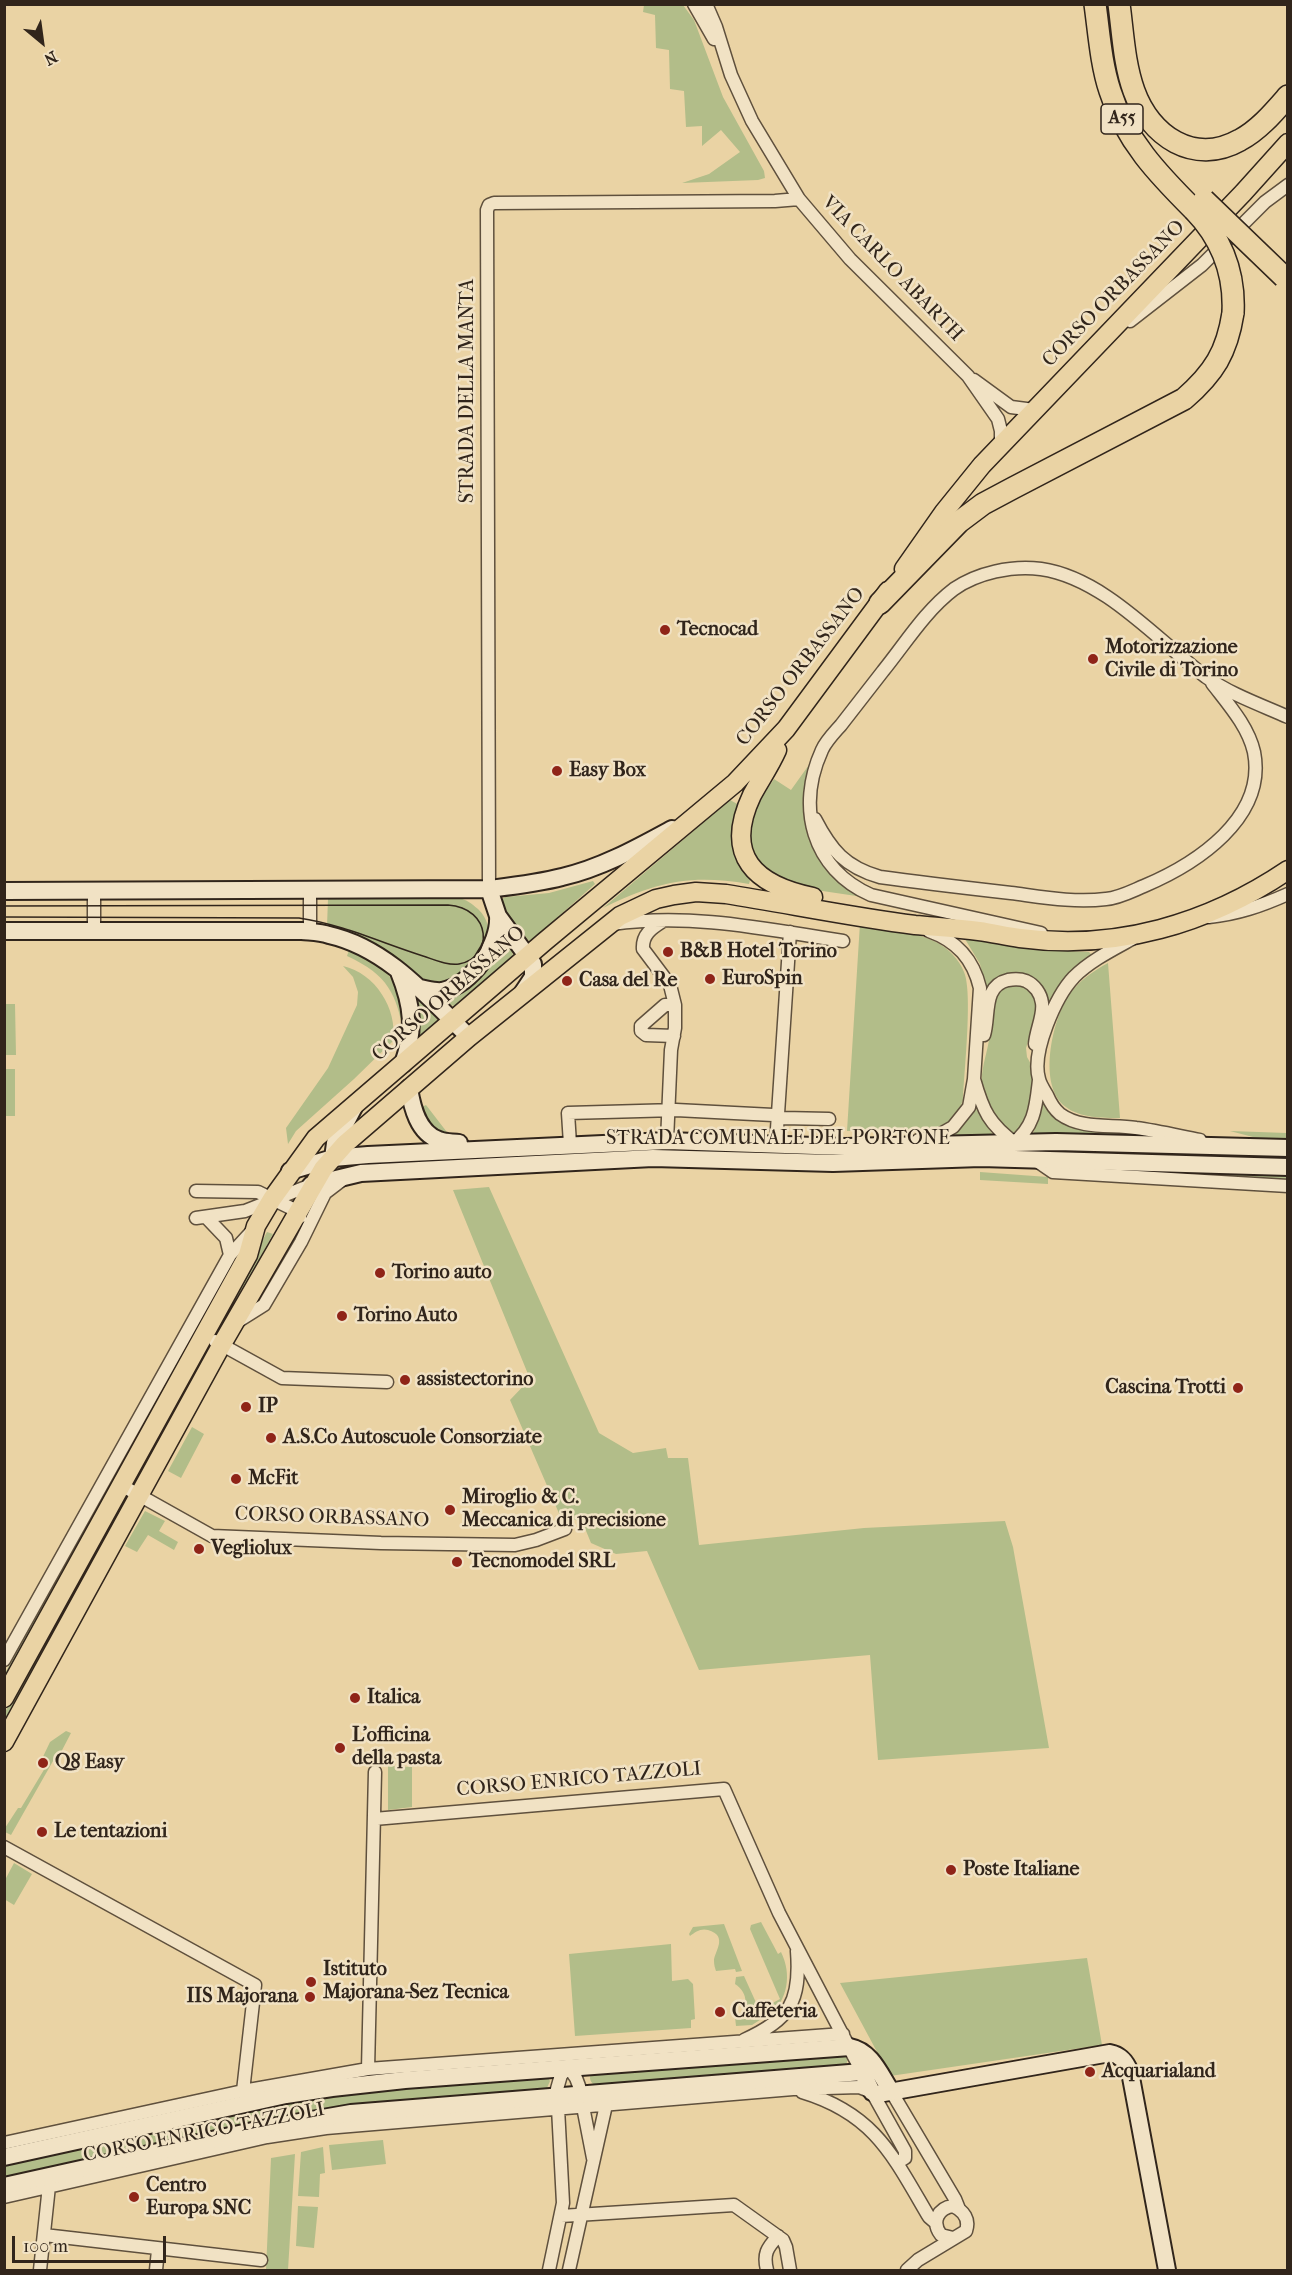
<!DOCTYPE html>
<html>
<head>
<meta charset="utf-8">
<style>
  body { margin:0 }
  #map { position:relative; width:1292px; height:2275px; overflow:hidden; background:#ead3a4; font-family:"IM FELL French Canon",serif }
  canvas { display:block }
  .frame { position:absolute; inset:0; border:6px solid #31251b; pointer-events:none }
  .north { position:absolute; left:12px; top:12px; width:60px; height:60px; -webkit-text-stroke:4px #f1e2c4; paint-order:stroke; rotate:151deg; font-size:16px; font-weight:700; line-height:24px; text-align:center; color:#31251b }
  .north::after { content:''; display:block; margin:auto; width:21px; height:27px; background:#31251b; clip-path:polygon(50% 0,100% 100%,50% 72%,0 100%) }
  .scale { position:absolute; left:12px; top:2236px; width:154px; height:27px; box-sizing:border-box; border:3px solid #31251b; border-top:0; padding-left:8px; font-size:18px; line-height:21px; white-space:nowrap; color:#31251b; -webkit-text-stroke:4px #f1e2c4; paint-order:stroke }
</style>
</head>
<body>
<div id="map">
<canvas width="1292" height="2275"></canvas>
<div class="frame"></div>
<div class="north">N</div>
<div class="scale">100 m</div>
</div>
<script>
const g = document.querySelector('canvas').getContext('2d');
g.lineJoin = 'round';
function paint(path, color) { g.fillStyle = color; g.fill(path, 'evenodd'); }
function stroke(path, color, width, dash) { g.strokeStyle = color; g.lineWidth = width; g.lineCap = dash ? 'butt' : 'round'; g.setLineDash(dash || []); g.stroke(path); }
function drawText(font, color, halo, rows, align = 'center') {
  g.font = font + ' "IM FELL French Canon",serif'; g.lineWidth = 5; g.setLineDash([]); g.textBaseline = 'middle'; g.strokeStyle = halo; g.fillStyle = color; for (const [text, x, y, turn = 0] of rows) {
    g.save(); g.translate(x, y); g.rotate((+turn || 0) * Math.PI / 180); g.textAlign = isNaN(turn) ? turn : align; if (halo) g.strokeText(text, 0, 0); g.fillText(text, 0, 0); g.restore();
  }
}
const green = new Path2D(`
  M644 5H683L694 20 723 97 764 171 765 178 758 180 682 183 709 174 740 152 721 130 702 146V126L686 127 684 91 670 89 669 50 656 48 655 15 643 12Z
  M811 762C805 792 798 835 821 860 834 873 850 884 863 897L809 889 766 875C761 866 752 855 750 845 743 819 761 799 774 779L791 790Z
  M730 800 741 806 751 877 749 884C689 874 657 882 603 908Z
  M593 881 595 884 530 942 502 910 501 899 506 897 549 893Z
  M458 898C466 899 472 904 478 909 483 914 488 921 488 929 489 949 456 987 435 984 421 982 399 958 386 951 367 939 347 933 327 926L328 899Z
  M860 923C885 928 913 931 936 942 948 948 959 959 964 972 973 993 964 1073 963 1100 958 1117 944 1128 926 1130L847 1131Z
  M965 939 1030 949 1089 952 1092 955 1063 983 1048 1007 1028 979 986 991 980 964Z
  M507 945 512 948 513 957 455 1006 450 1005 444 999 497 948Z
  M349 950C369 961 395 972 402 997 405 1009 403 1024 404 1036 397 994 388 975 347 956Z
  M1108 963 1120 1118C1103 1118 1080 1118 1066 1107 1037 1087 1052 1020 1069 995 1079 981 1093 971 1108 963Z
  M343 966C375 973 398 1009 393 1041L354 1079 296 1131 288 1144 286 1128 328 1068 357 1005 358 992 353 977Z
  M1015 984 1021 985 1034 994 1038 1009 1026 1048 1027 1057 1032 1066V1100L1025 1125 1013 1136C1000 1124 990 1112 984 1095 978 1076 986 1059 989 1040 991 1028 987 1010 993 999 997 989 1006 987 1015 984Z
  M414 992 438 1020 414 1043Z
  M4 1004H15L16 1055H5Z
  M5 1069H15V1116H5Z
  M1043 1103 1052 1115 1132 1135 1033 1134Z
  M426 1105 453 1140 442 1138 418 1109Z
  M975 1107 993 1135 949 1138 947 1136 965 1122Z
  M1230 1131 1287 1133V1143L1272 1142Z
  M1054 1148 1287 1154V1162L1055 1155Z
  M1134 1168 1287 1173V1182L1134 1171Z
  M980 1172 1048 1177V1184L980 1180Z
  M489 1187 599 1433 633 1453 666 1448 668 1458H688L699 1545 864 1528 1005 1521 1013 1547 1049 1748 878 1760 870 1655 699 1670 647 1551 616 1554 591 1543 582 1521 561 1518 510 1400 530 1379 453 1190Z
  M267 1232 273 1234 222 1328 217 1325Z
  M202 1348 209 1351 137 1480 132 1478Z
  M167 1379 170 1381 5 1681V1673Z
  M192 1427 204 1434 181 1478 168 1471Z
  M122 1498 127 1501 5 1721V1712Z
  M145 1511 165 1521 159 1531 178 1542 174 1550 148 1535 137 1552 125 1546Z
  M66 1731 71 1733 58 1758 53 1761 11 1835 5 1832V1828L18 1808H21L45 1768 40 1763 50 1742Z
  M388 1766 412 1767V1807L388 1810Z
  M14 1863 32 1874 14 1905 4 1899 5 1880Z
  M761 1922 778 1954 781 1952C792 1974 788 2000 769 2016L765 2007 780 1999 750 1929 751 1925Z
  M724 1924 742 1971 736 1972 735 1969 716 1971C715 1968 714 1965 714 1961 714 1952 729 1936 708 1930 701 1928 695 1932 690 1936L689 1934 693 1927Z
  M671 1944 672 1981 688 1979 693 1984 695 2019 691 2020V2028L575 2036 569 1954Z
  M1087 1958 1102 2045 890 2076 840 1983Z
  M744 1976 763 2018 752 2025 736 2026 735 2017C749 2010 749 1993 735 1984L736 1977Z
  M846 2054 848 2059 846 2065 841 2068 596 2086C590 2082 589 2079 591 2073Z
  M546 2075 550 2081 547 2088 538 2090 5 2180 4 2162 316 2095Z
  M383 2140 386 2164 332 2170 329 2145Z
  M323 2147 325 2173 320 2174 319 2197 298 2196 301 2152Z
  M295 2154 288 2270H266L271 2158Z
  M298 2206 318 2207 314 2248 296 2246Z`);
const street = new Path2D(`
  M694 4 714 39
  M706 4 716 27 731 75 752 121 799 199 850 259 968 376 998 419 1001 431V445
  M1130 321 1202 265 1265 202 1288 185
  M974 380 1011 407 1034 410
  M815 819C831 850 845 867 880 877 923 883 967 888 1011 893 1042 897 1074 903 1106 899 1119 898 1132 891 1144 886 1196 864 1267 818 1254 752 1248 726 1228 704 1212 683
  M489 889 487 210 489 205 494 203 775 201 799 199
  M1209 917C1238 914 1261 906 1288 894
  M663 921C652 928 642 934 643 949L670 985 675 1005
  M612 924C693 913 765 929 843 941
  M94 931V890
  M310 932V889
  M1041 933 871 895C812 869 796 807 822 750 826 741 834 733 841 725 855 707 869 689 883 671 905 644 925 611 954 589 977 573 1012 565 1041 569 1104 578 1157 640 1206 677 1230 694 1261 705 1288 717
  M1132 939C1112 950 1090 961 1074 977 1056 996 1031 1052 1039 1079 1040 1084 1044 1090 1047 1095 1050 1102 1054 1109 1060 1114 1082 1130 1112 1124 1136 1128 1158 1131 1179 1136 1200 1140
  M984 1035C990 1016 982 986 1008 980 1014 979 1021 979 1026 981 1035 985 1041 994 1042 1003 1044 1015 1036 1030 1035 1044
  M974 1079C983 1111 989 1124 1016 1144
  M918 1140 937 1136 953 1127 969 1107 974 1079 980 988C973 959 957 941 929 931
  M667 1141 671 1050 675 1028V1005H665L641 1026V1031L646 1035 674 1036
  M570 1144 568 1113 676 1110 773 1115 783 1118 829 1119
  M776 1144 790 932
  M1012 1144C1035 1127 1036 1106 1039 1080
  M1034 1159 1053 1172 1288 1186
  M196 1191 258 1192 297 1211 300 1217
  M206 1217 226 1238 230 1255
  M196 1218 245 1211 311 1185
  M237 1322 264 1305 301 1242 325 1193 342 1180
  M215 1341 282 1378 387 1382
  M121 1485 212 1536 381 1543 515 1545 536 1540 565 1529
  M4 1660 230 1255 253 1230
  M374 1819 724 1789 779 1913 862 2072
  M4 1847 255 1985 243 2091
  M744 2040C790 2019 801 2002 797 1951
  M368 2069 375 1772
  M891 2091 955 2199 959 2209
  M802 2092C875 2114 893 2156 929 2217L936 2223
  M4 2143 243 2091 368 2069 843 2034
  M4 2197 267 2137 326 2128 793 2089 859 2087 872 2092 905 2151V2158L897 2163
  M561 2216 734 2205 783 2240 786 2247 790 2270
  M44 2235 261 2260
  M40 2270 49 2186
  M156 2270 158 2250
  M549 2270 563 2203 557 2089 561 2075 569 2068 576 2078 579 2086 593 2158
  M569 2270 606 2105
  M767 2270C763 2254 767 2248 778 2236
  M907 2270 918 2260 966 2231C970 2219 964 2211 953 2206 938 2208 931 2222 941 2235L953 2238`);
const secondary = new Path2D(`
  M489 889 498 916 533 964V977L523 992
  M4 891 489 889C513 886 539 883 562 877 601 868 637 848 672 829
  M4 931H302C311 932 320 932 329 935 387 948 428 997 469 1037
  M399 972C413 1007 415 1029 403 1064
  M419 988C426 989 435 992 442 991 472 985 500 944 498 916
  M409 1088C412 1107 418 1133 439 1140 445 1143 453 1142 459 1143
  M333 1158 335 1143 354 1107
  M290 1171 333 1158 368 1155 667 1141 845 1147 1056 1142 1288 1148
  M311 1185 361 1173 653 1158 833 1163 981 1158 1288 1167
  M4 2157 286 2095 332 2088 405 2080 850 2047C871 2051 880 2074 891 2091
  M4 2186 266 2128 351 2113 862 2072 872 2092 878 2094 1110 2053C1121 2055 1126 2062 1130 2072L1167 2270`);
const primary = new Path2D(`
  M904 569 944 512 982 465 1243 193 1288 143
  M777 750C770 766 760 780 752 795 723 856 755 885 813 897
  M4 1698 248 1255 256 1226 272 1199 316 1138 544 942 735 783 786 729 888 591
  M4 1742 222 1344 323 1169 345 1144 469 1037 620 916 656 899 674 895 696 892 726 894C789 904 852 917 915 925 937 927 958 928 979 931 993 933 1006 936 1020 938 1116 951 1208 924 1288 870`);
const highway = new Path2D(`
  M1095 4C1099 33 1101 64 1110 91 1125 140 1159 175 1194 210
  M1119 4C1123 34 1124 63 1134 91 1150 136 1194 166 1240 140 1259 130 1274 112 1288 96
  M880 603 959 522 983 504 1013 488 1184 399C1214 373 1227 352 1233 313`);
const tram = new Path2D(`
  M4 906 448 905C492 908 494 958 459 964 447 966 433 959 423 956 382 943 341 924 299 918L4 917`);
const highwayBridge = new Path2D(`
  M1204 200 1284 277
  M1194 210C1222 239 1235 273 1233 313`);
const markers = [
  [665,630,6,"#8f2418"],
  [1093,659,6,"#8f2418"],
  [557,771,6,"#8f2418"],
  [668,952,6,"#8f2418"],
  [710,979,6,"#8f2418"],
  [567,981,6,"#8f2418"],
  [380,1273,6,"#8f2418"],
  [342,1316,6,"#8f2418"],
  [405,1380,6,"#8f2418"],
  [1238,1388,6,"#8f2418"],
  [246,1407,6,"#8f2418"],
  [271,1438,6,"#8f2418"],
  [236,1479,6,"#8f2418"],
  [450,1510,6,"#8f2418"],
  [199,1549,6,"#8f2418"],
  [457,1562,6,"#8f2418"],
  [355,1698,6,"#8f2418"],
  [340,1748,6,"#8f2418"],
  [43,1763,6,"#8f2418"],
  [42,1832,6,"#8f2418"],
  [951,1870,6,"#8f2418"],
  [311,1982,6,"#8f2418"],
  [310,1997,6,"#8f2418"],
  [720,2012,6,"#8f2418"],
  [1090,2072,6,"#8f2418"],
  [134,2197,6,"#8f2418"]
];
const shields = [
  [1122,119,42]
];
const shieldNames = [
  ["A55",1122,119]
];
const streetNames = [
  ["VIA CARLO ABARTH",892,269,46],
  ["CORSO ORBASSANO",1114,294,-46],
  ["STRADA DELLA MANTA",468,391,-90],
  ["CORSO ORBASSANO",801,667,-52],
  ["CORSO ORBASSANO",449,994,-41],
  ["STRADA COMUNALE DEL PORTONE",778,1139],
  ["CORSO ORBASSANO",332,1518,2],
  ["CORSO ENRICO TAZZOLI",579,1780,-5],
  ["CORSO ENRICO TAZZOLI",204,2133,-11]
];
const poiNames = [
  ["Tecnocad",677,630],
  ["Motorizzazione",1105,648],
  ["Civile di Torino",1105,671],
  ["Easy Box",569,771],
  ["B&B Hotel Torino",680,952],
  ["EuroSpin",722,979],
  ["Casa del Re",579,981],
  ["Torino auto",392,1273],
  ["Torino Auto",354,1316],
  ["assistectorino",417,1380],
  ["Cascina Trotti",1226,1388,"right"],
  ["IP",258,1407],
  ["A.S.Co Autoscuole Consorziate",283,1438],
  ["McFit",248,1479],
  ["Miroglio & C.",462,1498],
  ["Meccanica di precisione",462,1521],
  ["Vegliolux",211,1549],
  ["Tecnomodel SRL",469,1562],
  ["Italica",367,1698],
  ["L'officina",352,1736],
  ["della pasta",352,1759],
  ["Q8 Easy",55,1763],
  ["Le tentazioni",54,1832],
  ["Poste Italiane",963,1870],
  ["Istituto",323,1970],
  ["Majorana-Sez Tecnica",323,1993],
  ["IIS Majorana",298,1997,"right"],
  ["Caffeteria",732,2012],
  ["Acquarialand",1102,2072],
  ["Centro",146,2186],
  ["Europa SNC",146,2209]
];
paint(green, '#b2bd89');
stroke(street, '#5f503d', 15);
stroke(secondary, '#31251b', 20);
stroke(primary, '#31251b', 21);
stroke(highway, '#31251b', 24);
stroke(street, '#f1e2c4', 12);
stroke(secondary, '#f1e2c4', 16);
stroke(primary, '#ead3a4', 18);
stroke(highway, '#ead3a4', 21);
stroke(tram, '#31251b', 1.5);
stroke(highwayBridge, '#31251b', 24, []);
stroke(highwayBridge, '#ead3a4', 21);
for (const [x, y, r, color] of markers) { const dot = new Path2D(); dot.arc(x, y, r, 0, 2 * Math.PI); g.fillStyle = color; g.fill(dot); stroke(dot, '#f1e2c4', 2); }
for (const [x, y, w] of shields) { const box = new Path2D(); box.roundRect(x - w / 2, y - 15, w, 30, 4.5); g.fillStyle = '#f1e2c4'; g.fill(box); stroke(box, '#31251b', 1.5); }
drawText('bold 18px', '#31251b', null, shieldNames);
drawText('20px', '#31251b', '#f1e2c4', streetNames);
drawText('bold 20px', '#31251b', '#f1e2c4', poiNames, 'left');
</script>
</body>
</html>
